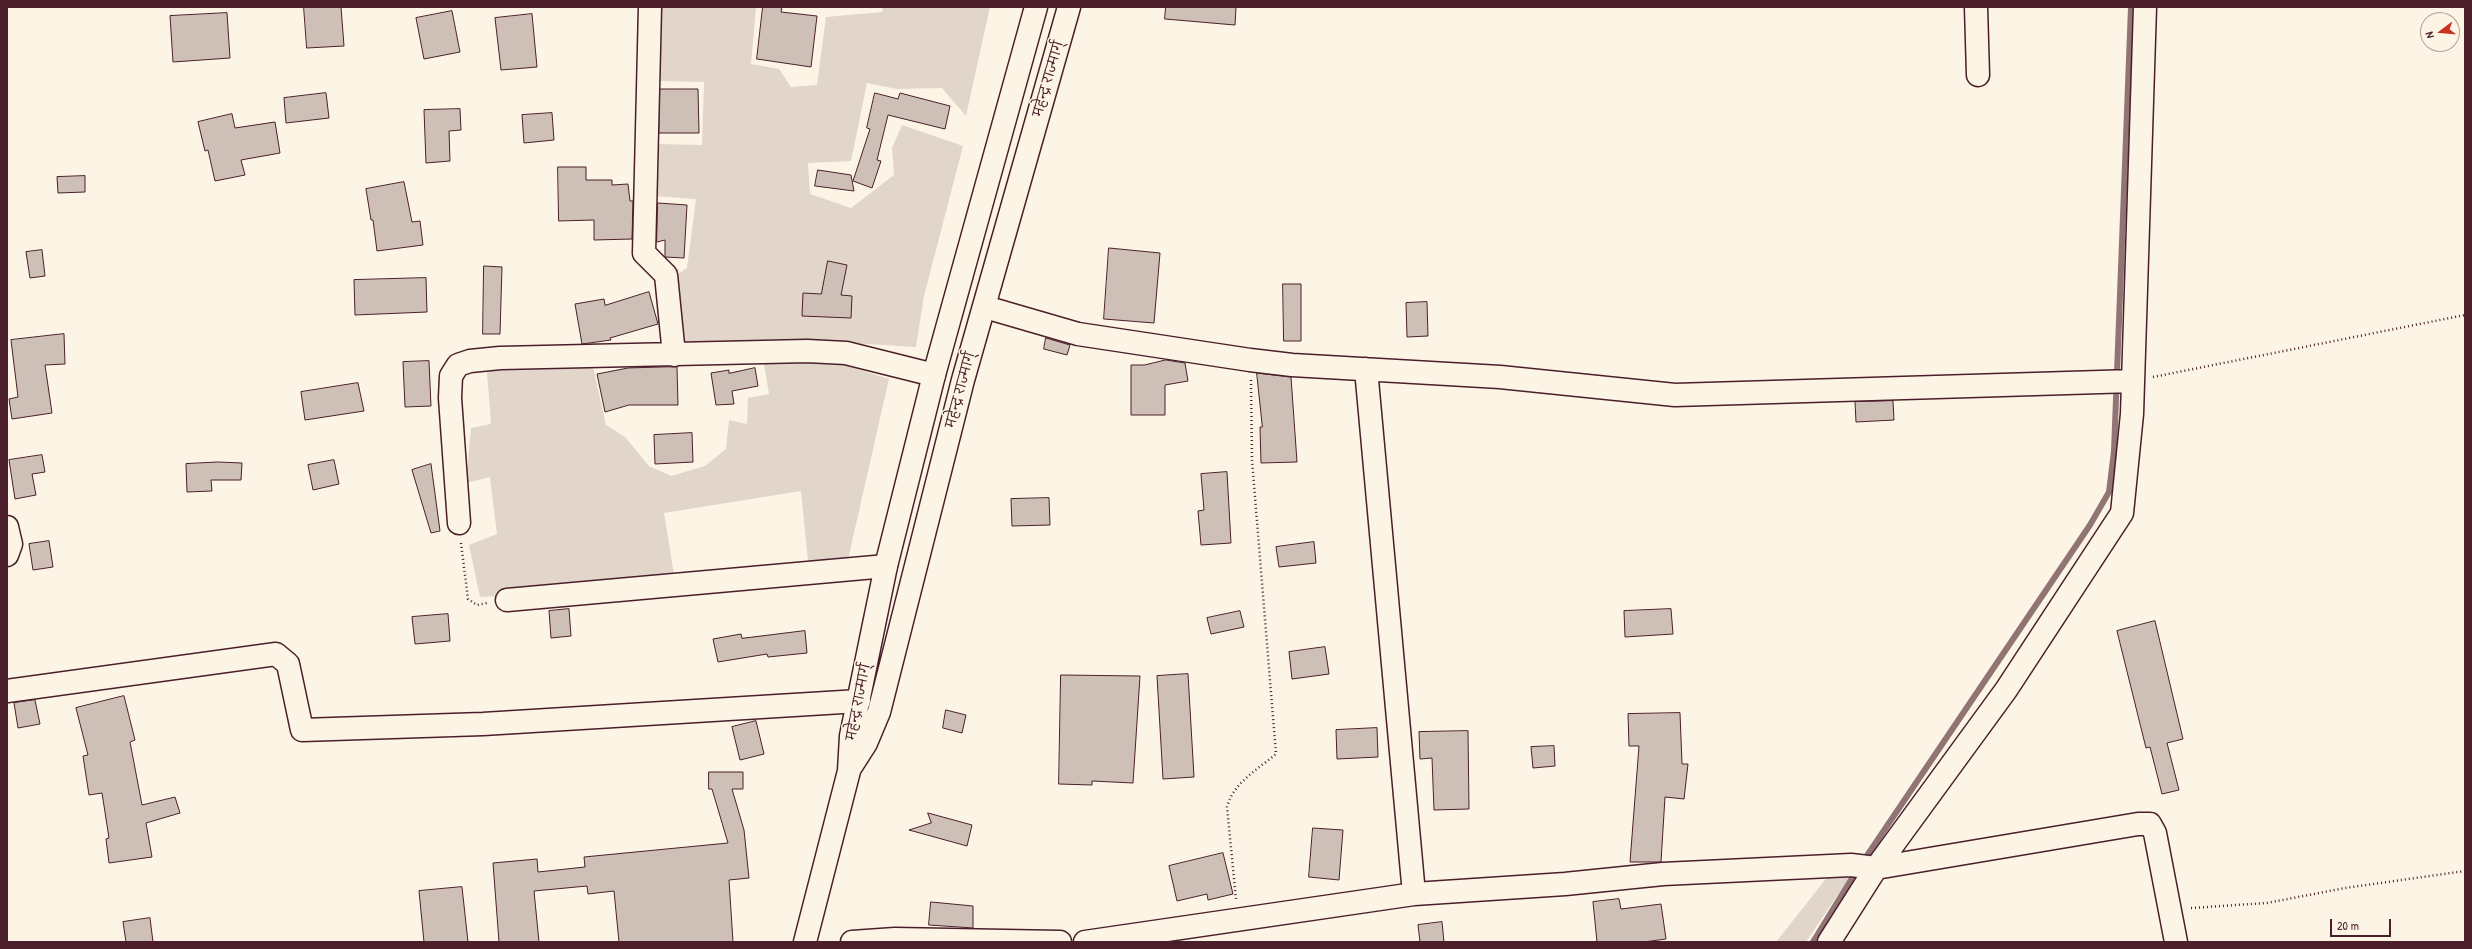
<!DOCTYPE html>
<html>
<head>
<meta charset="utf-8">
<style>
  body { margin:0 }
  #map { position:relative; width:2472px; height:949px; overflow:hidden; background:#fcf5e5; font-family:"Patrick Hand",sans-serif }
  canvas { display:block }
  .frame { position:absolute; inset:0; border:8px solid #4a1f2b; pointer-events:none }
  .north { position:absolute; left:2420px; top:12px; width:40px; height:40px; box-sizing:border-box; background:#fcf5e5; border:1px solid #b59f9b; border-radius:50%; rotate:254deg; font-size:11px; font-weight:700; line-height:16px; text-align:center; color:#4a1f2b }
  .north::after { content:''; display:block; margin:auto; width:14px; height:18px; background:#c8321e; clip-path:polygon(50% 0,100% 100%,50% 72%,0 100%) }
  .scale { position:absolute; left:2330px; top:919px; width:61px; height:18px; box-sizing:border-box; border:2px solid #4a1f2b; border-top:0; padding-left:5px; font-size:12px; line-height:14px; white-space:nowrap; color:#4a1f2b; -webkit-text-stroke:3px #fcf5e5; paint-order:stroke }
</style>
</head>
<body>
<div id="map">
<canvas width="2472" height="949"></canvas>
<div class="frame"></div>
<div class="north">N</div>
<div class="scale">20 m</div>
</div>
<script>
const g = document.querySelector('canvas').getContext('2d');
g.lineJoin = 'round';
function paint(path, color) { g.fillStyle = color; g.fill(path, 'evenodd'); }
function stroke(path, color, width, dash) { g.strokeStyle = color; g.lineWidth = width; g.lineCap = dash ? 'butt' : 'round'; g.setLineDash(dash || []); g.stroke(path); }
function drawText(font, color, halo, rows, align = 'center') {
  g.font = font + ' "Patrick Hand","Playpen Sans Deva",sans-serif'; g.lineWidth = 3; g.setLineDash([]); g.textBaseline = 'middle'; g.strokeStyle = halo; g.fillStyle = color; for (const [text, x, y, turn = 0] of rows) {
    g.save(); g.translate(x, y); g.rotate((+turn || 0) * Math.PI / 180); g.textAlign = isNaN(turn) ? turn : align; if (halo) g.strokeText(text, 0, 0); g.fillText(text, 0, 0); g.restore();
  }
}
const green = new Path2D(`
  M659 7H756L751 64 779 69 791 87 817 85 826 17 882 12 883 7H990L966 116 942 88 897 89 867 83 851 161 808 163 810 194 851 208 894 175 892 148 902 125 963 146 924 296 916 347 782 339 686 346 675 276 687 268 696 199 653 196 655 144 702 145 704 82 656 81Z
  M813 355 889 379 846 568 809 570 801 491 664 513 676 587 480 597 469 545 497 534 490 477 466 483 471 428 491 424 487 372 501 369 593 367 606 425 625 437 649 466 671 476 705 466 726 449 729 420 747 424 748 398 769 394 763 358Z
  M1829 875H1851L1806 942H1776Z`);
const stream = new Path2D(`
  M1862 863 2090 525 2109 492 2114 451 2131 7
  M1813 942 1857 870`);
const building = new Path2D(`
  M304 7H341L344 46 307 48Z
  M763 7H782L781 12 817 16 811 67 757 59Z
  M1166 7H1236L1235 25 1165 19Z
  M452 11 460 52 424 59 416 18Z
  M227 13 230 58 173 62 170 16Z
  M532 14 537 67 501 70 495 18Z
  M660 89H698L699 133H659Z
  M326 93 329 118 286 123 284 98Z
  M875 93 898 99 900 93 950 106 945 129 888 115 877 160 881 161 872 188 853 181 870 129 867 128Z
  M460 109 461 130 449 131 450 161 426 163 424 110Z
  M552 113 554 140 524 143 522 115Z
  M232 114 235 128 275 122 280 153 241 160 245 175 215 181 208 150 205 151 198 122Z
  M558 167H586V180H612V185L628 184 630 201H633L632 239 594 240V220L559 221Z
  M818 170 851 175 854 191 815 186Z
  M85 176V192L58 193 57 177Z
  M404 182 412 222 420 221 423 245 377 251 373 220H371L366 189Z
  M658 203 687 205 684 258 665 257V240L657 242Z
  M1109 248 1160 253 1154 323 1104 319Z
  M42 250 45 276 30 278 26 252Z
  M828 261 847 265 841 295 852 296 851 318 802 316 803 293 821 294Z
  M484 266 502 267 500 334H483Z
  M426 278 427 312 355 315 354 280Z
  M1283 284H1301V341H1284Z
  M649 292 658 324 610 338 611 340 582 344 575 304 604 299 605 305Z
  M1427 302 1428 336 1407 337 1406 303Z
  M64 334 65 364 45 365 52 413 12 419 9 399 18 397 11 340Z
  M1046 338 1070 345 1067 355 1044 349Z
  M1166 360 1185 363 1188 381 1165 385V415H1131V365H1144Z
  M429 361 431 406 405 407 403 362Z
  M677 367 678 405H629L605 412 597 374 628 368Z
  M755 368 758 386 732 391 734 404 716 405 711 373 729 370V373Z
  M1257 373 1291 377 1297 462 1261 463 1260 427H1262Z
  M358 383 364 411 305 420 301 392Z
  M1893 401 1894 420 1856 422 1855 402Z
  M692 433 693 462 655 464 654 435Z
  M42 455 45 472 32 474 36 495 15 499 9 460Z
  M334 460 339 484 313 490 308 465Z
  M218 462 242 463 241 480H211L212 491 187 492 186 464Z
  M431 464 440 531 431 533 412 470Z
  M1227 472 1231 543 1201 545 1198 511 1204 510 1201 474Z
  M1049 498 1050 525 1012 526 1011 499Z
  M49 541 53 567 33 570 29 544Z
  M1314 542 1316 563 1279 567 1276 547Z
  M569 609 571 636 551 638 549 611Z
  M1671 609 1673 634 1625 637 1624 611Z
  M1240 611 1244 627 1211 634 1207 618Z
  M448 614 450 641 415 644 412 617Z
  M2155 621 2183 739 2167 743 2179 790 2162 794 2150 747 2146 748 2117 631Z
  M805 631 807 653 768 657 767 654 718 662 713 639 741 634 742 638Z
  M1325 647 1329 674 1292 679 1289 652Z
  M1188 674 1194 777 1163 779 1157 676Z
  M1061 675 1140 676 1133 783 1092 781V785L1059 784Z
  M124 696 135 740 130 742 142 805 175 797 180 813 146 823 152 857 109 863 106 839 109 838 102 793 89 795 83 756 88 755 76 708Z
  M35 700 40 724 18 728 14 703Z
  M946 710 966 715 962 733 943 728Z
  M1680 713 1682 764H1688L1684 799 1665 797 1661 862H1630L1639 746H1629L1628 714Z
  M756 721 764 754 740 760 732 727Z
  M1377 728 1378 757 1337 759 1336 730Z
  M1468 731 1469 809 1434 810 1432 758 1420 759 1419 732Z
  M1554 746 1555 766 1533 768 1531 747Z
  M709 772H743V789H732L744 830 749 878 729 880 733 942H619L614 891 588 894 587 886 534 891 539 942H499L493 863 537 859 538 872 585 867 584 857 728 843 712 789H709Z
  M928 813 972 825 967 846 909 830 931 823Z
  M1313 828 1343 830 1339 880 1309 877Z
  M1223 853 1233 894 1208 900 1207 894 1177 901 1169 866Z
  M462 887 468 942H424L419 891Z
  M1619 899 1621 909 1661 904 1666 939 1644 942H1597L1593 902Z
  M931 902 973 906V928L929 925Z
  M150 918 153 942H126L123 922Z
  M1442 922 1444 942H1420L1418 925Z`);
const path = new Path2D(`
  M2153 377 2465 315
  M461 543 468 599 477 605 487 603
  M1236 899 1227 807C1233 783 1257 770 1276 754L1252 460 1251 380
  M2191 908 2267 903 2345 888 2465 871`);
const minor = new Path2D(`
  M650 7 644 253 666 275 674 355
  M1976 7 1978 75
  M985 307 1078 334 1250 360 1292 365 1500 377 1675 395 2133 381
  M1366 369 1414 894
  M459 523 450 398 451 376 458 365 470 361 500 358 807 351 846 353 934 375
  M7 527 11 544 7 555
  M507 600 886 566
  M7 691 276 654 288 664 302 730 483 724 859 701
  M852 942 895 939 1060 942
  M1085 942 1414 894 1565 884 1663 874 1851 865 1876 868 2138 824H2150L2155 833 2176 942
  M1829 942 1876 868 2006 690 2122 513 2132 414 2145 7`);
const highway = new Path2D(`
  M850 768 866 743 879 712 963 380 1069 7
  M805 942 849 771 851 736 886 566 934 375 1036 7`);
const streetNames = [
  ["महेन्द्र राज्मार्ग्",1049,79,-74],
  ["महेन्द्र राज्मार्ग्",961,390,-75],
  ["महेन्द्र राज्मार्ग्",859,702,-79]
];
paint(green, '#e2d5ca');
stroke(stream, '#917474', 6);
paint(building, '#cfc0b7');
stroke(building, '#4a1f2b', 1);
stroke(minor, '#4a1f2b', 25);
stroke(highway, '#4a1f2b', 25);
stroke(path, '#4a1f2b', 2.5, [1, 3]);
stroke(minor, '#fcf5e5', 22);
stroke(highway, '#fcf5e5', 22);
drawText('13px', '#4a1f2b', '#fcf5e5', streetNames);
</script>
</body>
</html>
